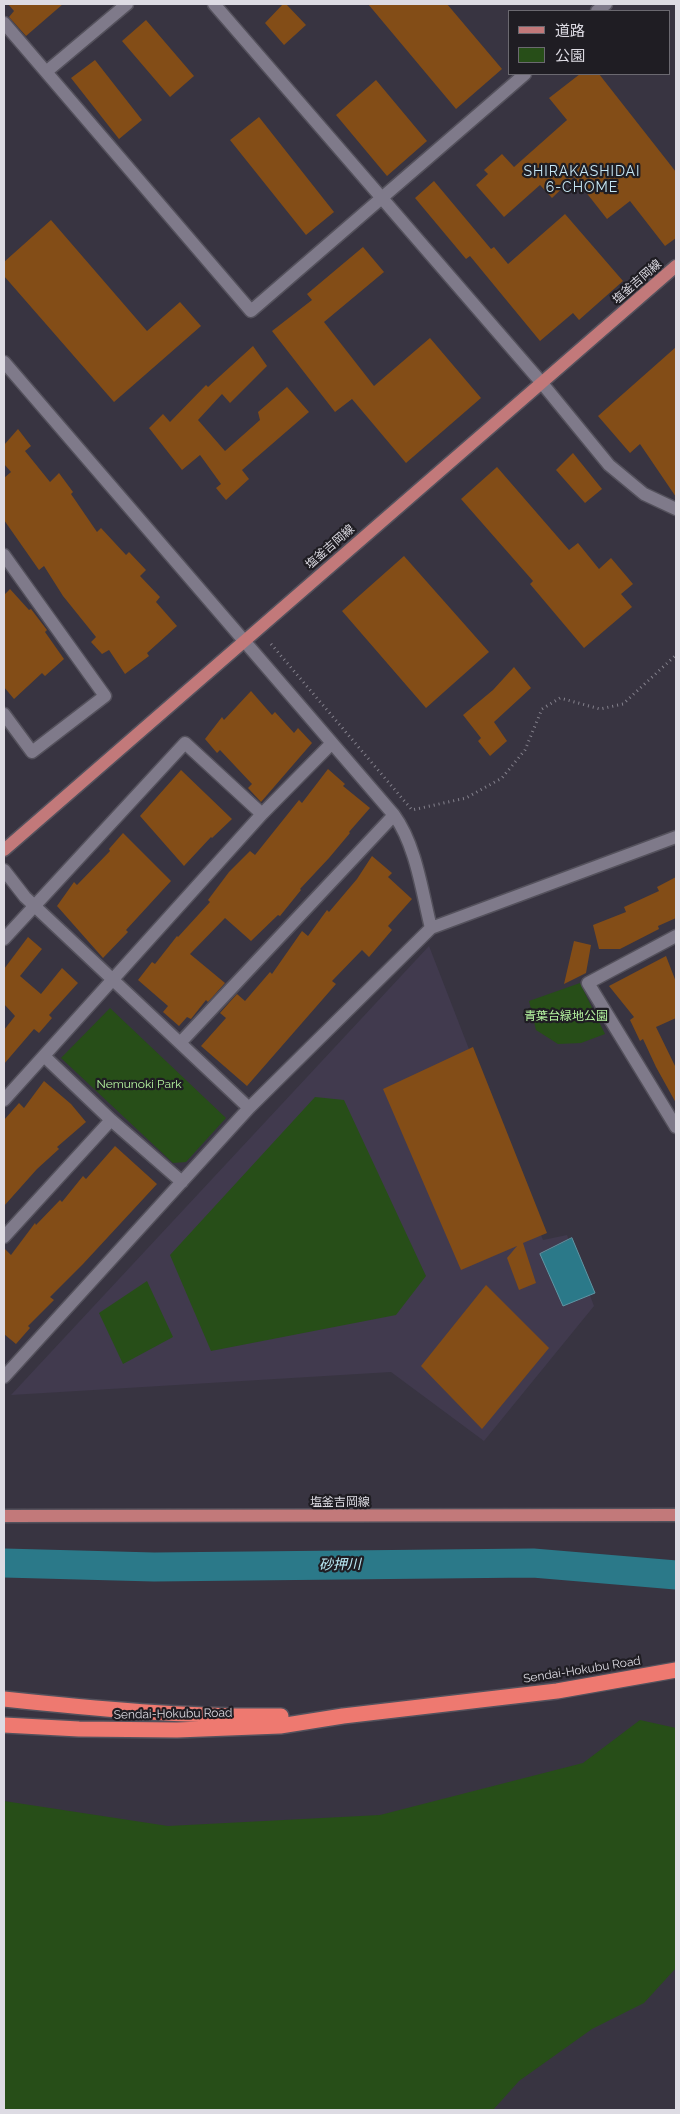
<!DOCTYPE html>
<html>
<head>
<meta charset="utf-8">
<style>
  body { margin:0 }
  #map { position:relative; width:680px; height:2114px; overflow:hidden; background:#383441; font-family:Raleway,"Noto Sans JP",sans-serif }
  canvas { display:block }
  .frame { position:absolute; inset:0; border:5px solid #dddbe3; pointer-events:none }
  .legend { position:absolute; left:508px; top:10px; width:162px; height:65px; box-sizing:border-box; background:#1f1d23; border:1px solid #6b6970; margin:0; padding:6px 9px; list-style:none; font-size:15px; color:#dddbe3 }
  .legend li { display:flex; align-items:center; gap:10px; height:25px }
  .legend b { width:25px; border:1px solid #6b6970 }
</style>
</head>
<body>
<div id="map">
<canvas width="680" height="2114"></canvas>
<div class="frame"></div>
<ul class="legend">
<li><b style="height:6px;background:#c2797a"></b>道路</li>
<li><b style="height:14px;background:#274e18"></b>公園</li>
</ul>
</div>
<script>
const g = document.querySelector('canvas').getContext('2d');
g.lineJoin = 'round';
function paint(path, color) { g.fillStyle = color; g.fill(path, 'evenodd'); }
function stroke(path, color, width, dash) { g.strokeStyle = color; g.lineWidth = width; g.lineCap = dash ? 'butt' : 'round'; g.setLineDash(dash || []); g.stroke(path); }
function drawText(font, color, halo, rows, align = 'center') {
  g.font = font + ' Raleway,"Noto Sans JP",sans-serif'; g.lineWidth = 4.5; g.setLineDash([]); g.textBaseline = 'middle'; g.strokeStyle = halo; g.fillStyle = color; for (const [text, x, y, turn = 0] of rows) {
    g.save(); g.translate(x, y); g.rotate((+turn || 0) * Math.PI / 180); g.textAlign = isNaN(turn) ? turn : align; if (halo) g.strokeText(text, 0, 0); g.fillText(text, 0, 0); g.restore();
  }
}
const built = new Path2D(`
  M429 946 543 1240 567 1235 594 1306 484 1441 391 1372 11 1395Z`);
const green = new Path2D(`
  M580 983 605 1034 581 1043 558 1044 536 1030 529 1001Z
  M110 1008 226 1118 186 1162 173 1163 61 1058Z
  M315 1097 344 1100 426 1276 396 1315 211 1351 170 1255Z
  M147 1281 173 1337 123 1364 99 1313Z
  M640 1720 676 1728V1968L644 2003 592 2029 519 2081 493 2110H4V1801L168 1826 380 1815 583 1763Z`);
const water = new Path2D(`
  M572 1238 595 1293 563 1306 540 1254Z`);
const river = new Path2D(`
  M4 1563 154 1567 533 1563 676 1575`);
const building = new Path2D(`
  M8 4H63L26 36 9 17 14 11Z
  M283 4H286L306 25 284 45 265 23Z
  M368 4H447L502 69 456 109Z
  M146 20 194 76 170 97 122 41Z
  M95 60 142 120 119 139 71 78Z
  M580 74H599L676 172V238L665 246 630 201 607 219 574 177 552 198 540 185 504 217 476 185 488 174 484 170 502 154 514 167 567 120 549 98Z
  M376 80 427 141 387 176 336 115Z
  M259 117 334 212 306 235 230 140Z
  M434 181 491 249 494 247 508 264 565 214 623 281 579 320 573 313 540 341 470 256 466 259 415 198Z
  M51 220 147 331 180 302 201 326 114 402 4 276V262Z
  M363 247 384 272 324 322 374 386 430 338 481 398 406 463 352 399 335 412 272 331 312 300 307 294Z
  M253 346 267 366 230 403 222 394 198 420 225 451 260 420 258 412 287 387 309 412 242 470 249 479 226 500 216 488 221 484 200 455 182 470 149 428 163 414 170 422 206 385 208 387Z
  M676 347V497L640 444 630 453 598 416Z
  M18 429 31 446 25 451 50 482 59 473 73 492 71 494 97 532 101 528 126 555 129 552 146 570 140 576 160 597 156 602 177 626 147 653 149 656 125 674 109 650 102 654 91 642 96 637 63 596 44 566 39 570 4 520V478L11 472 4 464V445Z
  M573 453 602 489 585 503 556 470Z
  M497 467 569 550 578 543 599 569 611 558 633 584 621 594 632 607 584 648 530 584 533 581 461 499Z
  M404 556 489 652 426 708 342 611Z
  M10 589 29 610 31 609 47 630 45 632 64 659 45 676 42 673 14 699 4 687V595Z
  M514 667 531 688 494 722 507 741 490 756 478 741 481 738 463 715 493 690Z
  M251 691 272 715 275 712 294 733 298 728 312 743 261 802 248 788 252 784 220 750 217 753 205 739 222 717 224 720Z
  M328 769 345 784 343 786 370 808 349 832 350 833 329 858 300 889 301 890 280 916 278 915 251 941 225 918 190 954 225 983 208 1002 206 1000 191 1019 187 1017 179 1026 163 1012 168 1006 138 980 152 962 155 964 177 936 178 937 210 902 208 900 229 872 250 851 255 855 299 800 302 803Z
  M181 770 232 819 212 838 211 837 184 866 140 816Z
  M123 833 171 881 126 930 128 932 103 958 57 906 74 882 77 885 110 851 109 849Z
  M372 856 392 873 388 877 412 899 388 926 392 930 369 957 362 950 332 981 336 984 247 1086 201 1046 226 1018 220 1013 237 994 245 1001 270 972 272 974 302 931 308 936 327 910 329 912 357 879Z
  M676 877V918L658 926 659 929 620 949H599L593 925 626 912 624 907 659 891 657 887Z
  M28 937 42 949 20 976 41 994 62 968 78 983 49 1015 52 1018 39 1033 34 1029 4 1064V1030L15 1016 4 1004V969Z
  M574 941 591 945 586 973 564 984Z
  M666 956 676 982V1018L656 1027 676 1068V1103L656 1067 643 1039 640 1041 630 1020 634 1017 609 986Z
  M473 1047 547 1233 523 1243 536 1283 519 1290 507 1258 517 1246 461 1270 383 1089Z
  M44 1081 71 1104 86 1122 57 1147 59 1149 37 1169 4 1206V1120L19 1103 24 1108Z
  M115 1146 157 1184 83 1264 50 1297 54 1300 28 1326 30 1328 16 1344 4 1334V1248L11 1255 35 1223 36 1225 60 1200 62 1202 83 1176 86 1179Z
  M486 1285 549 1348 482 1429 421 1366Z`);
const path = new Path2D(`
  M271 644 412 810 466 798 502 778 525 750 542 709 560 698 600 709 623 704 676 655`);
const minor = new Path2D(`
  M214 4 541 382 609 465 644 494 676 509
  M597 11 606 4
  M4 23 251 311 525 74
  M46 72 127 4
  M4 362 394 815C416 845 422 892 431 928
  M4 555 105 696 32 752 4 714
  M4 870 25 897 249 1108
  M676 936 588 983 676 1127
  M4 939 185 743 262 814
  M180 1043 394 815
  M44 1056 111 1120 182 1182
  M4 1100 262 814 332 743
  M4 1237 111 1120
  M4 1377 249 1108 431 928 676 837`);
const major = new Path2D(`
  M4 850 676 266
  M4 1516 676 1515`);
const highway = new Path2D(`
  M4 1699C96 1709 188 1717 281 1716
  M4 1725 79 1729 177 1730 280 1726 343 1716 557 1691 676 1670`);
const streetNames = [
  ["塩釜吉岡線",637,282,-41],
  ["塩釜吉岡線",330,547,-41],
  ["塩釜吉岡線",340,1502],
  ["Sendai-Hokubu Road",582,1670,-9],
  ["Sendai-Hokubu Road",173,1714,-1]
];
const parkNames = [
  ["青葉台緑地公園",566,1016],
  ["Nemunoki Park",139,1084]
];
const neighbourhoodNames = [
  ["SHIRAKASHIDAI",582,172],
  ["6-CHOME",582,188]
];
const waterNames = [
  ["砂押川",340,1565,-1]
];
paint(built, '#413a4e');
paint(green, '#274e18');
paint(water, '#2b7989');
stroke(water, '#6096a4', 1);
stroke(river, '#2b7989', 29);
paint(building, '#834d17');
stroke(minor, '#54515c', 15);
stroke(major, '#54515c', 15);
stroke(highway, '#54515c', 18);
stroke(path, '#85828d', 3, [1, 4]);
stroke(minor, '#7f7a8a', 12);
stroke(major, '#c2797a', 12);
stroke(highway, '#ee7970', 15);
drawText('12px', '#dddbe3', '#1f1d23', streetNames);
drawText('12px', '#b5f4a0', '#1f1d23', parkNames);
g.letterSpacing = '1px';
drawText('14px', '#c6e7f5', '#1f1d23', neighbourhoodNames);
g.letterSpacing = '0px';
drawText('italic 14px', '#baeaf5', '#1f1d23', waterNames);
</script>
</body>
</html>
